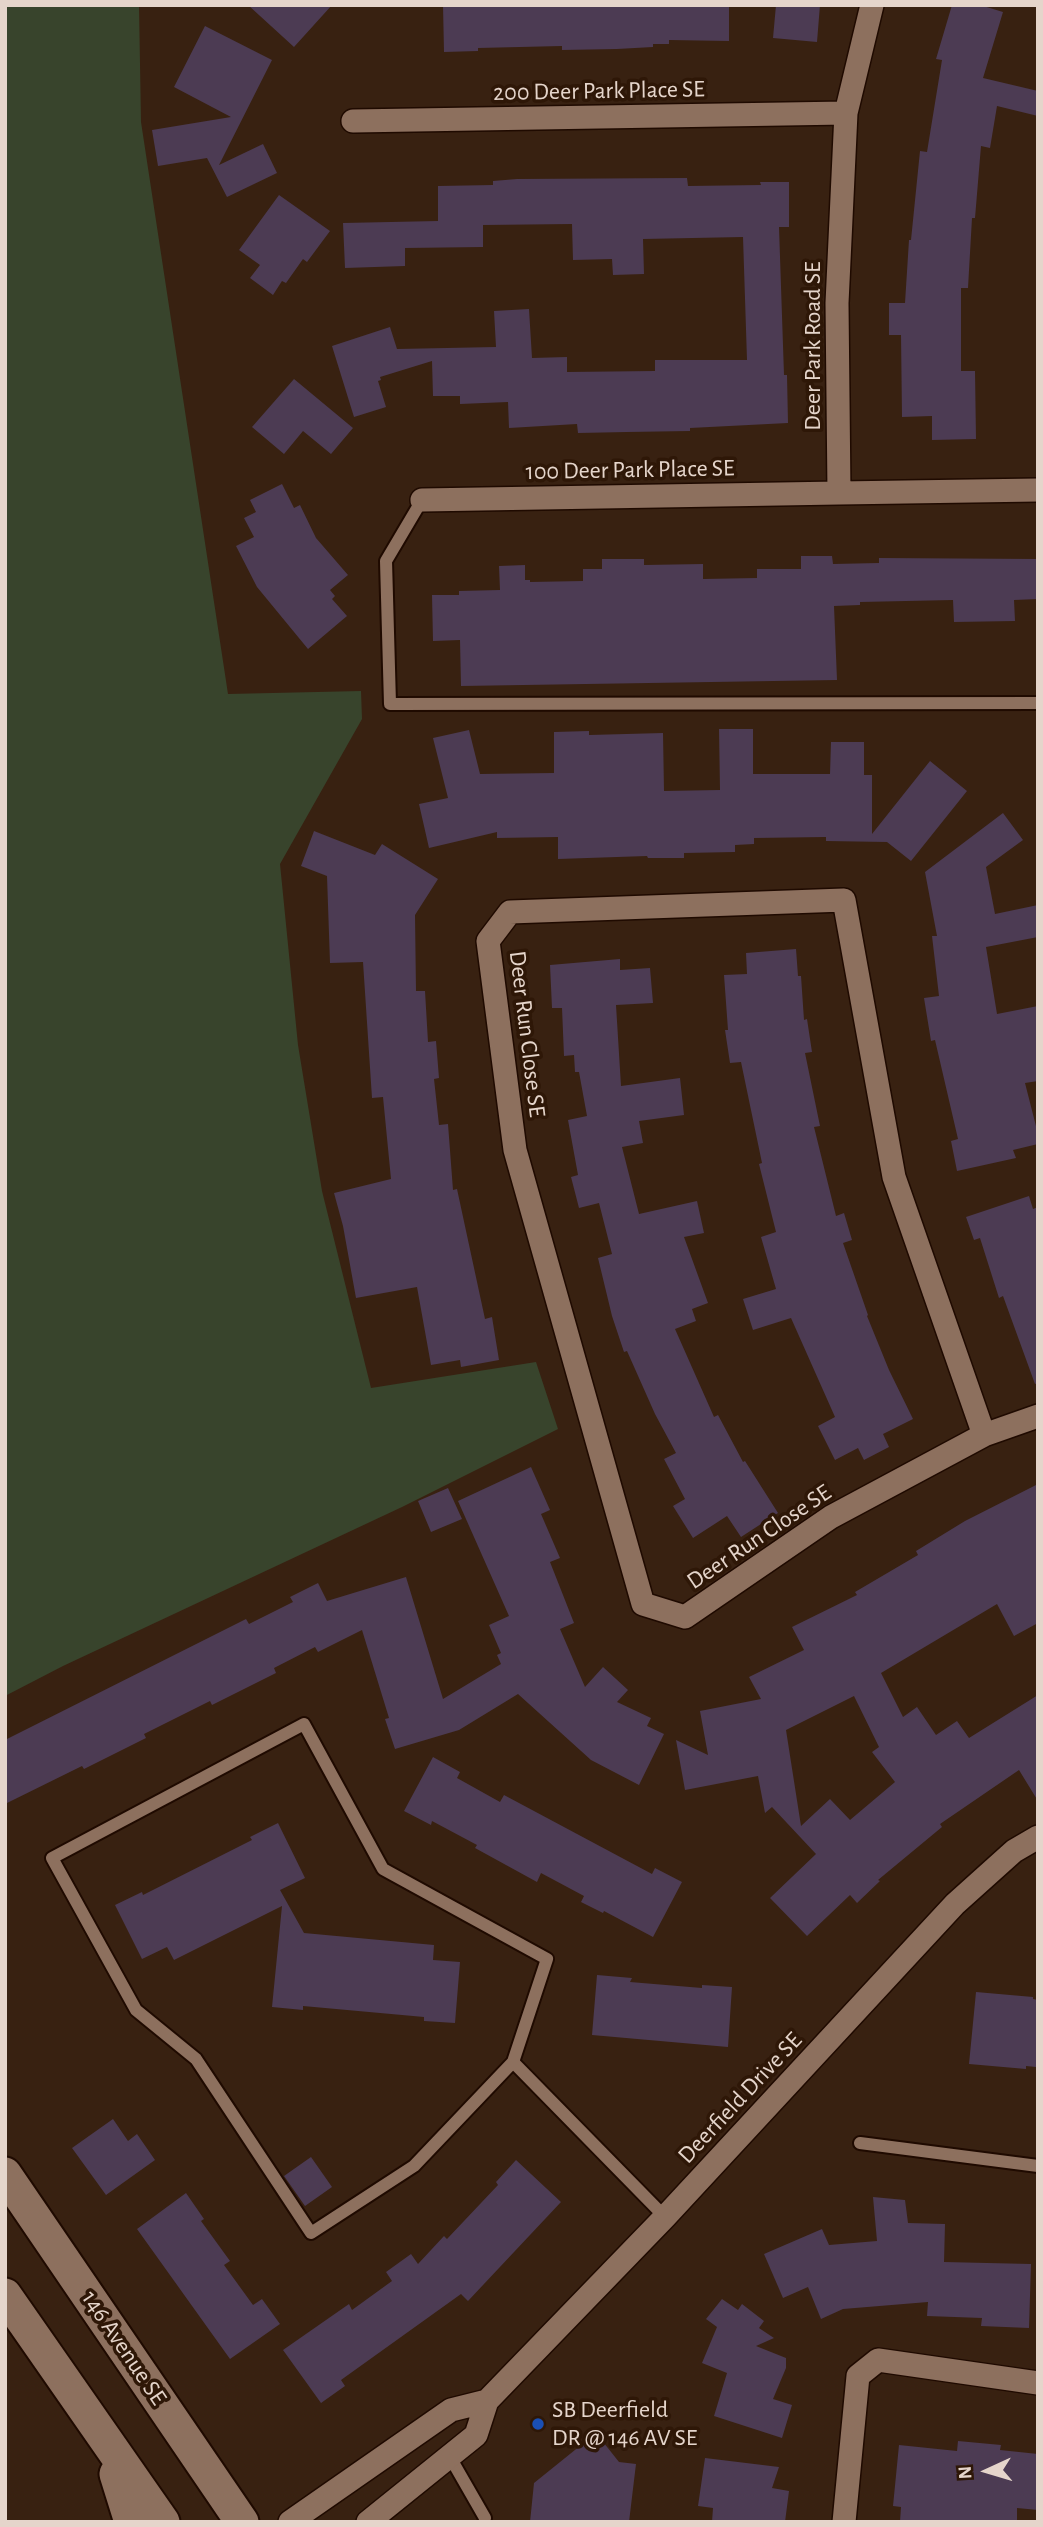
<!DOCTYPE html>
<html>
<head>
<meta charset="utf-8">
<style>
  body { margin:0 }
  #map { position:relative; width:1043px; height:2527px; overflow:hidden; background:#382111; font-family:"Alegreya Sans",sans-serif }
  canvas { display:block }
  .frame { position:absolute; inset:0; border:7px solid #e5d5cb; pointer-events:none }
  .north { position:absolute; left:952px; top:2436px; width:70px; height:70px; -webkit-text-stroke:5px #2e1707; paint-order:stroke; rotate:266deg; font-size:19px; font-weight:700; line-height:28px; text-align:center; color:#e5d5cb }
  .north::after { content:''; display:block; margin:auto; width:24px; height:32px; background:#e5d5cb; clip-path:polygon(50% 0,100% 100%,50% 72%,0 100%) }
</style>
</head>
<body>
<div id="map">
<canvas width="1043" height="2527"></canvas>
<div class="frame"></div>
<div class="north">N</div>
</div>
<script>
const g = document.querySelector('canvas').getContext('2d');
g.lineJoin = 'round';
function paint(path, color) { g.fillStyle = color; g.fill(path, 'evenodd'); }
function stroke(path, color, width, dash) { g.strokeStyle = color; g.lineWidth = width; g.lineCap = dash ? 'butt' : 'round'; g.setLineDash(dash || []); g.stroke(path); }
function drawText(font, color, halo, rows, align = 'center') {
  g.font = font + ' "Alegreya Sans",sans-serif'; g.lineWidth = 7; g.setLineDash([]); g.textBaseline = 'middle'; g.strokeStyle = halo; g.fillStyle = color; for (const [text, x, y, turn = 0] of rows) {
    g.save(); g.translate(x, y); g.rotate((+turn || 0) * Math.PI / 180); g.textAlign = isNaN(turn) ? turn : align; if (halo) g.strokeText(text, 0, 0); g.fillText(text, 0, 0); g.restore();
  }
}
const green = new Path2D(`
  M5 5H139L141 122 228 694 361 691 362 719 280 864 298 1045 322 1191 371 1388 536 1362 558 1429 402 1507 63 1666 5 1696Z`);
const building = new Path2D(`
  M248 5H332L294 47Z
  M443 5H729V41L669 40V44H653V47L617 49 562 50V46L478 48V51L444 52Z
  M776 5H820L817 42 773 38Z
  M952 5H980L1003 12 983 78 1038 91V116L997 106 990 148 981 146 975 218H972L968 288H961V371H975L976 439 932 440V416L902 417 901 335H889V303H905L909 240H911L920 151 927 152 942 60 936 59Z
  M205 26 272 60 219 165 263 144 277 173 227 197 207 158 158 166 152 130 231 117 174 87Z
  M687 178 688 186 761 185 760 182H789V227H779L784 375H787L788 423 690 428V431L627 432 578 433 577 424 509 428 508 402 460 404V396H433L432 361 380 377 381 380 378 381 386 407 354 417 332 346 390 327 397 349 496 347 494 311 529 309 532 358 567 357V372L655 371V360H747L743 237 643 239 644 274 613 275 612 259 573 260 572 224 483 225V247L405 248V266L345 268 343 223 438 221V186L493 185V181L517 179Z
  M279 195 330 231 307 262 303 259 286 283 282 281 273 295 250 278 260 265 239 250Z
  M294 379 353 428 331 454 303 431 284 454 252 427Z
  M282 484 294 508 300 505 316 538 348 575 330 590 335 596 332 599 347 616 308 649 257 587 236 546 254 537 244 518 256 512 250 500Z
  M801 556H832L833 564 879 563V558L1038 559V599L1014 600 1015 621 954 622 953 600 860 602V605L834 606 837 680 461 686 460 640 433 641 432 595H459V591L500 590 499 566 525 565V580H530V582L583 581V569H602V559H644V565L703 564V579L757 578V569H801Z
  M719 729H753V774H830L831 742H864V775H872V834L930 761 967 791 911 861 887 842 826 841V837L754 838V844L735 845V852L684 853V858H648L647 856 558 859V837L497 838V832L429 848 419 804 448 798 433 738 469 730 480 774 554 773V732L589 731V735L663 733 664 791 720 790Z
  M1003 813 1023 840 986 867 995 914 1038 905V937L986 947 997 1014 1038 1006V1081L1025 1083 1038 1134V1144L1013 1150 1016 1158 957 1171 951 1141 958 1139 935 1040 931 1041 924 998 939 996 932 936H937L925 872Z
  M314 831 375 855 382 844 438 879 415 915 416 991H425L428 1042 436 1041 439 1078 434 1079 439 1125 448 1124 453 1190 457 1189 485 1319 492 1317 499 1360 461 1367 460 1360 431 1365 417 1287 356 1298 343 1226 334 1193 391 1179 383 1097 372 1098 363 962 330 963 327 876 301 866Z
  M796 949 798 976H801L804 1020 807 1019 812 1052 805 1053 820 1126 814 1127 836 1216 844 1213 852 1240 843 1243 868 1315 867 1316 889 1370 913 1419 883 1434 889 1447 864 1460 858 1448 835 1460 818 1426 835 1417 791 1318 753 1330 743 1299 776 1289 761 1237 776 1232 759 1164 762 1163 741 1062 730 1063 725 1030H728L724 975 747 974 746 953Z
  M620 959V970L650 968 653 1003 616 1005 621 1086 680 1078 684 1115 639 1121 643 1143 622 1147 639 1214 697 1201 704 1233 684 1237 708 1303 692 1309 696 1321 675 1329 714 1417 718 1415 743 1462 745 1461 778 1513 741 1537 727 1516 693 1538 673 1506 685 1499 664 1459 676 1453 655 1414 627 1351 624 1352 612 1316 598 1258 612 1254 599 1203 579 1208 571 1177 578 1175 568 1120 587 1116 579 1072H575L574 1055 564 1056 562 1008H552L550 965Z
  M1029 1196 1033 1209 1038 1207V1383L1035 1384 1003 1296 999 1298 980 1238 974 1240 966 1217Z
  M531 1467 550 1510 541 1514 560 1558 550 1562 574 1623 560 1629 585 1687 603 1667 628 1690 617 1702 651 1718 647 1726 664 1734 639 1785 591 1760 518 1694 459 1730 395 1749 385 1719 389 1718 362 1630 318 1652 315 1647 274 1668 276 1673 212 1705 210 1701 144 1734 146 1738 84 1769 82 1766 5 1804V1740L246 1619 249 1624 293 1602 290 1597 318 1583 327 1601 406 1577 443 1699 501 1664 497 1655 501 1653 489 1625 509 1616 458 1501Z
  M1038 1484V1623L1014 1636 997 1604 881 1673 903 1717 917 1707 936 1735 957 1721 969 1738 1038 1695V1801L1019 1770 940 1824 942 1827 878 1880 880 1881 857 1903 850 1895 807 1936 770 1898 816 1854 772 1807 765 1813 758 1776 685 1790 676 1740 708 1755 700 1711 761 1699 749 1677 804 1650 792 1627 857 1595 855 1592 918 1555 916 1551 965 1521ZM854 1696 879 1747 872 1752 895 1782 850 1820 830 1799 801 1826 786 1730Z
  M448 1488 462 1519 431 1532 418 1501Z
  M433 1757 460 1772 457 1778 500 1802 504 1795 652 1874 655 1868 682 1882 653 1937 604 1911 603 1913 581 1902 584 1896 541 1873 537 1882 475 1848 477 1845 432 1821 431 1825 404 1811Z
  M278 1823 305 1878 280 1890 304 1933 434 1945 433 1960 460 1962 455 2023 424 2021V2017L303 2006V2010L272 2007 282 1906 174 1960 167 1947 142 1959 115 1905 142 1892 143 1895 252 1840 250 1837Z
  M597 1975 632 1978 630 1982 702 1988V1985L732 1987 728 2047 592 2035Z
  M976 1992 1033 1997V1999L1038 2000 1036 2067 1026 2066V2069L969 2064Z
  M113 2119 128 2141 137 2134 155 2160 106 2195 72 2148Z
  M311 2157 332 2187 305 2206 284 2176Z
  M516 2160 561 2202 468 2301 461 2294 341 2380 345 2386 321 2403 283 2350 349 2304 352 2310 392 2281 386 2272 411 2254 418 2264 444 2236 447 2239 498 2185 496 2182Z
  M186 2193 204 2219 201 2221 230 2261 224 2265 253 2305 262 2299 280 2324 230 2359 137 2229Z
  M873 2197 905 2200 908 2223 945 2224 944 2262 1031 2264 1029 2328 981 2326 982 2318 927 2316 928 2302 843 2309 821 2319 808 2287 783 2298 764 2254 822 2229 829 2245 877 2241Z
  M722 2299 738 2310 742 2304 764 2321 759 2328 774 2338 756 2346 786 2358V2368L773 2399 792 2405 782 2438 714 2416 727 2373 702 2363 717 2327 706 2319Z
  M596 2433 619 2462 636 2464 629 2522H530L534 2483Z
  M958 2441 1001 2445 1000 2450 1038 2454V2510L1017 2508V2522H900L901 2507 893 2506 899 2445 957 2451Z
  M705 2458 779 2467 772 2488 789 2491 785 2522H712L713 2508 698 2506Z`);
const lane = new Path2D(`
  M422 500 386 561 390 704 1038 703
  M304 1724 383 1869 547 1959 513 2062 414 2166 311 2233 196 2059 136 2010 52 1858Z
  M513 2062 665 2217
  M860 2143 1038 2166
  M450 2457 485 2518`);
const street = new Path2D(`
  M872 5 846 113 837 303 839 493 1038 490
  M353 121 846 113
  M422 500 839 493
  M984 1435 894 1177 844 900 510 912 488 941 515 1150 643 1604 685 1617 831 1517 984 1435 1038 1416
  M290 2522 451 2410 487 2401
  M368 2522 476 2435 487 2401 665 2217 955 1904 1014 1851 1038 1837
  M844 2522 858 2376 878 2360 1038 2383`);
const secondary = new Path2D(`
  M5 2174 242 2522
  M5 2295 163 2522
  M116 2474 131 2522`);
const markers = [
  [538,2424,7,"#1a4fb4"]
];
const streetNames = [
  ["200 Deer Park Place SE",599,91,-1],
  ["Deer Park Road SE",813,346,-90],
  ["100 Deer Park Place SE",630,470,-1],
  ["Deer Run Close SE",527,1034,83],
  ["Deer Run Close SE",759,1537,-34],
  ["Deerfield Drive SE",740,2098,-47],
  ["146 Avenue SE",124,2348,56]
];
const poiNames = [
  ["SB Deerfield",552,2410],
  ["DR @ 146 AV SE",552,2438]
];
paint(green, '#38442c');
paint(building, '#4c3b53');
stroke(lane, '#1f0a00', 16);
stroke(street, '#1f0a00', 26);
stroke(secondary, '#1f0a00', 37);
stroke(lane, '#8d705e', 12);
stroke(street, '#8d705e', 23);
stroke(secondary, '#8d705e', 33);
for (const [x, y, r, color] of markers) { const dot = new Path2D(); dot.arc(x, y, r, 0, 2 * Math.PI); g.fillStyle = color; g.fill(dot); stroke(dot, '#2e1707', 2.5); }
drawText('24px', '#e5d5cb', '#2e1707', streetNames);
drawText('24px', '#e5d5cb', '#2e1707', poiNames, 'left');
</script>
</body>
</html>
